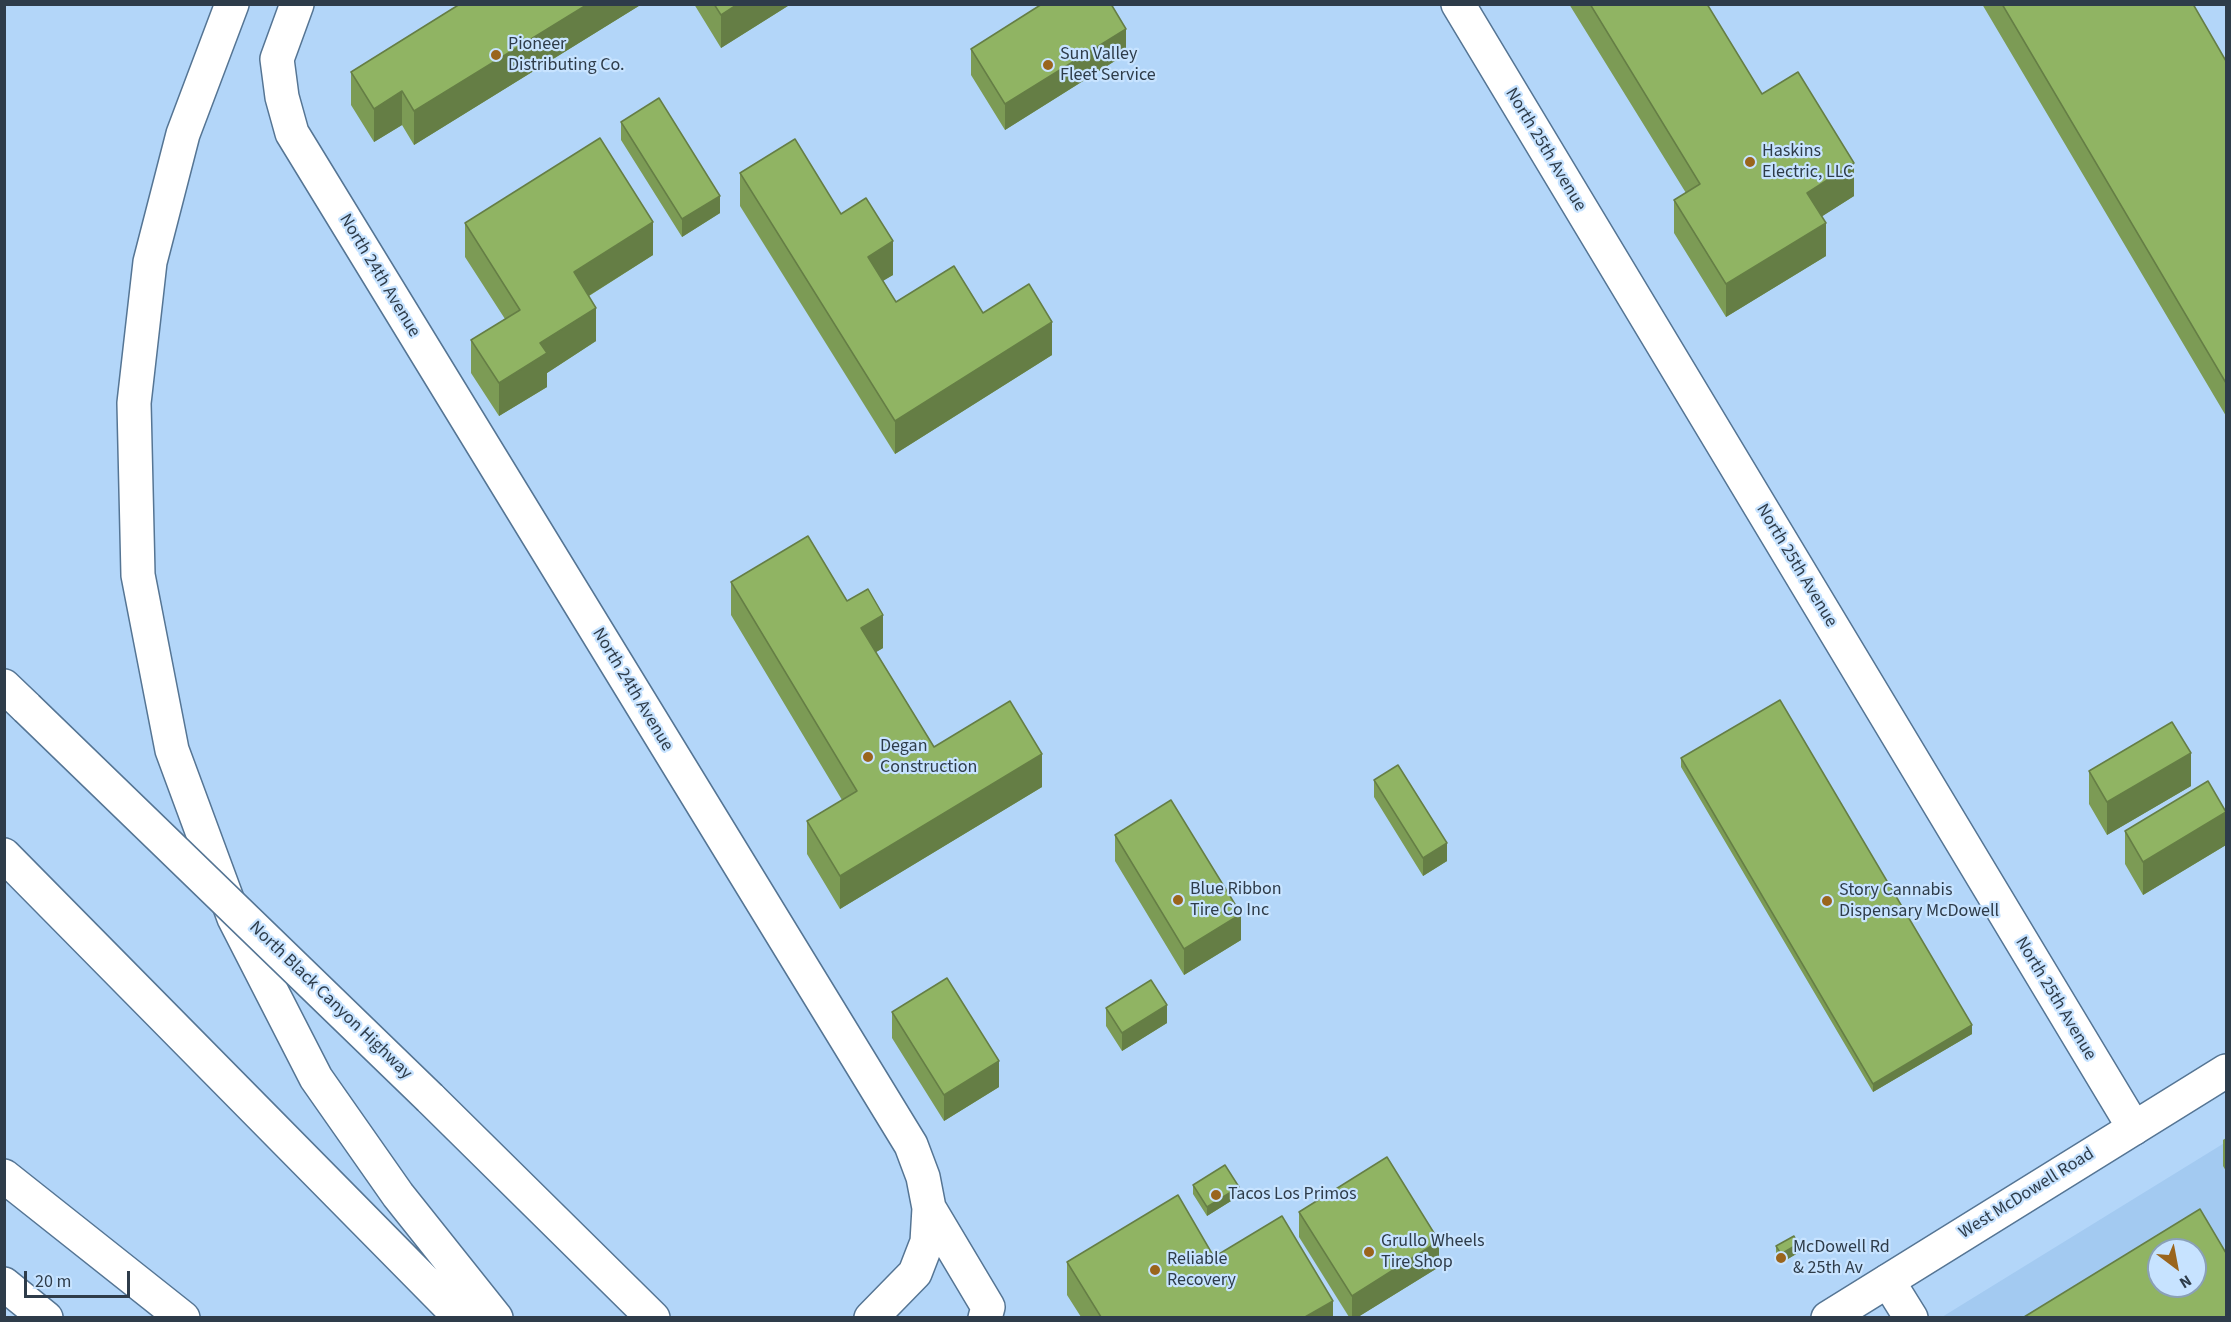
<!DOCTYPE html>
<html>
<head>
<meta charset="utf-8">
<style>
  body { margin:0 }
  #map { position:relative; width:2231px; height:1322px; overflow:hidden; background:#b3d6f9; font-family:"Source Sans 3",sans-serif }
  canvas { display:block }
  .frame { position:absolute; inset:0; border:6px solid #2e3c4a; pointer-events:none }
  .north { position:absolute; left:2147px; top:1238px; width:60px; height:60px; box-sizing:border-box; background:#c7e3ff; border:2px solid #8aa0b7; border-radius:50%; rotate:148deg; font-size:16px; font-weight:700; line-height:24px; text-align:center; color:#2e3c4a }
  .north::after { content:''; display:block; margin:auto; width:21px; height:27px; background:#9a651d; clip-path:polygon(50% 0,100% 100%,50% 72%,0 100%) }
  .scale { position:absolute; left:24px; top:1271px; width:106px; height:27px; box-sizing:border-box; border:3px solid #2e3c4a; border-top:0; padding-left:8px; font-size:18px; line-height:21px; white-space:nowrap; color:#2e3c4a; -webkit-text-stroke:4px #c7e3ff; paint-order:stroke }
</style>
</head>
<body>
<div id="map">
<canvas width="2231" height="1322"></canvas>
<div class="frame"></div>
<div class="north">N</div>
<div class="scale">20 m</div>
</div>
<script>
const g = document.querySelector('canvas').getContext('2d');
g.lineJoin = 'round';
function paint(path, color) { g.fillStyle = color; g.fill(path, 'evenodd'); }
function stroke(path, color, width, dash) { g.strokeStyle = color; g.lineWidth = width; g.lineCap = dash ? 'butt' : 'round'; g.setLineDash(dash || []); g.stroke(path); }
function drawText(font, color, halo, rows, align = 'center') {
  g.font = font + ' "Source Sans 3",sans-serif'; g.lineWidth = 4.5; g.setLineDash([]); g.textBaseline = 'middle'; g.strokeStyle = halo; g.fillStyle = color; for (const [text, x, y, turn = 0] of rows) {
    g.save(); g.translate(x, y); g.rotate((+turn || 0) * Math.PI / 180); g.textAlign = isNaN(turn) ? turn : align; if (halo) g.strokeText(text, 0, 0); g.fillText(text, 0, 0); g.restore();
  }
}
const built = new Path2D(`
  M2226 1142V1317H1942ZM2159 1250H2195V1286H2159Z`);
const minor = new Path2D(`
  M297 4 277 59 282 97 292 133 911 1145 923 1177 929 1208 927 1242 915 1273 871 1318
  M1458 4 2134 1128
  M929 1208 988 1307 985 1318
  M1888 1281 1911 1318`);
const major = new Path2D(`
  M4 686 27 708
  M430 1098 653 1318
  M1828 1318 2226 1071`);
const highway = new Path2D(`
  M232 4 183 134 150 262 134 403 138 575 172 750 234 918 316 1078 398 1195 496 1318
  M4 855 461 1318
  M4 1176 183 1318
  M4 1284 46 1318`);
const majorBridge = new Path2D(`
  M27 708 430 1098`);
const wall = new Path2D(`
  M460 4H642L414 145 402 125 374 142 351 105V72Z
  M694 4H791L721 48Z
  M1569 4H1707L1762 94 1854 196 1822 216 1826 256 1726 317 1674 233V200L1686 193Z
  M1982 4H2193L2226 61V416Z
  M971 49 1126 54 1005 130 971 75Z
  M621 122 720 213 682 237 621 140Z
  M740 173 841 214 893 275 883 280 896 302 983 313 1052 355 895 454 740 206Z
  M465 223 653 255 589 296 596 341 547 373V387L499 416 471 373V340L505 319 465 257Z
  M731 582 847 601 883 648 876 652 934 747 1042 787 840 909 807 854V821L842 800 731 615Z
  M1681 758 1972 1034 1873 1092 1681 767Z
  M2089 771 2191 786 2107 835 2089 804Z
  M1374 780 1447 861 1423 876 1374 797Z
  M2226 812V845L2143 895 2125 864V831Z
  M1115 835 1241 940 1184 975 1115 861Z
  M1106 1008 1167 1023 1122 1051 1106 1026Z
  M892 1012 999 1087 944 1121 892 1038Z
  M2226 1138V1171L2223 1166V1140Z
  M1193 1185 1239 1196 1207 1216 1193 1194Z
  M1299 1212 1439 1267 1358 1317H1349L1299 1237Z
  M1776 1246 1798 1253 1781 1263 1776 1255Z
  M1214 1257 1333 1317H1081L1067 1295V1262Z`);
const shadedWall = new Path2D(`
  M588 4H642L414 145V111Z
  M738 4H791L721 48V15Z
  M1126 29V54L1005 130V104Z
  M402 91V125L374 142V109Z
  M1854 163V196L1807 226V193Z
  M720 196V213L682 237V219Z
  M653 222V255L574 305V272Z
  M1826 223V256L1726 317V284Z
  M893 241V275L868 290V257Z
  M596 308V341L547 373V387L499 416V383L540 343Z
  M1052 322V355L895 454V421Z
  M883 615V648L861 661V628Z
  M2191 753V786L2107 835V802Z
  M1042 754V787L840 909V876Z
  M2226 812V845L2143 895V862Z
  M1447 843V861L1423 876V858Z
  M1241 914V940L1184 975V949Z
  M1167 1005V1023L1122 1051V1033Z
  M1972 1025V1034L1873 1092V1084Z
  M999 1061V1087L944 1121V1095Z
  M1239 1187V1196L1207 1216V1207Z
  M1439 1241V1267L1358 1317H1352V1296Z
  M1798 1244V1253L1781 1263V1254Z
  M1333 1301V1317H1305Z`);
const building = new Path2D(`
  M460 4H588L414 111 402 91 374 109 351 72Z
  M714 4H738L721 15Z
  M1042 4H1111L1126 29 1005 104 971 49Z
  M1590 4H1707L1762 94 1798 72 1854 163 1807 193 1826 223 1726 284 1674 200 1700 184Z
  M2002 4H2193L2226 61V383Z
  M659 98 720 196 682 219 621 122Z
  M600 138 653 222 574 272 596 308 540 343 547 353 499 383 471 340 520 310 465 223Z
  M795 139 841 214 866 198 893 241 868 257 896 302 954 266 983 313 1029 284 1052 322 895 421 740 173Z
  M808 536 847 601 868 589 883 615 861 628 934 747 1010 701 1042 754 840 876 807 821 857 791 731 582Z
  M1780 700 1972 1025 1873 1084 1681 758Z
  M2172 722 2191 753 2107 802 2089 771Z
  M1398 765 1447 843 1423 858 1374 780Z
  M2208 781 2226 812 2143 862 2125 831Z
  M1171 800 1241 914 1184 949 1115 835Z
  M947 978 999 1061 944 1095 892 1012Z
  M1151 980 1167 1005 1122 1033 1106 1008Z
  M1387 1157 1439 1241 1352 1296 1299 1212Z
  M1225 1165 1239 1187 1207 1207 1193 1185Z
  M1178 1195 1214 1257 1282 1216 1333 1301 1305 1317H1101L1067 1262Z
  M2200 1209 2226 1253V1317H2024ZM2159 1250H2195V1286H2159Z
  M1794 1236 1798 1244 1781 1254 1776 1246Z`);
const markers = [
  [496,55,6,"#9a651d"],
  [1048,65,6,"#9a651d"],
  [1750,162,6,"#9a651d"],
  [868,757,6,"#9a651d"],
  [1178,900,6,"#9a651d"],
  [1827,901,6,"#9a651d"],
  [1216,1195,6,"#9a651d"],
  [1369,1252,6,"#9a651d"],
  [1781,1258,6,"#9a651d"],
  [1155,1270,6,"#9a651d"]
];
const poiNames = [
  ["Pioneer",508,45],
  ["Distributing Co.",508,66],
  ["Sun Valley",1060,55],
  ["Fleet Service",1060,76],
  ["Haskins",1762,152],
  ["Electric, LLC",1762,173],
  ["Degan",880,747],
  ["Construction",880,768],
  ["Blue Ribbon",1190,890],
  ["Tire Co Inc",1190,911],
  ["Story Cannabis",1839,891],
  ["Dispensary McDowell",1839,912],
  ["Tacos Los Primos",1228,1195],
  ["Grullo Wheels",1381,1242],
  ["Tire Shop",1381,1263],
  ["McDowell Rd",1793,1248],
  ["& 25th Av",1793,1269],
  ["Reliable",1167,1260],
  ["Recovery",1167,1281]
];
const streetNames = [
  ["North 25th Avenue",1545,150,59],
  ["North 24th Avenue",379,276,59],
  ["North 25th Avenue",1796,566,59],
  ["North 24th Avenue",632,690,59],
  ["North 25th Avenue",2055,999,59],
  ["North Black Canyon Highway",330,1001,44],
  ["West McDowell Road",2027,1194,-32]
];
paint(built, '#a3caf1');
stroke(minor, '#557594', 36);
stroke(major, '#557594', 36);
stroke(highway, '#557594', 36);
stroke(minor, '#fff', 33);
stroke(major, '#fff', 33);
stroke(highway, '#fff', 33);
stroke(majorBridge, '#557594', 36, []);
stroke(majorBridge, '#fff', 33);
paint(wall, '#7c9b55');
paint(shadedWall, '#657e45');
paint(building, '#90b463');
stroke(building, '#657e45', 1.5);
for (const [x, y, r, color] of markers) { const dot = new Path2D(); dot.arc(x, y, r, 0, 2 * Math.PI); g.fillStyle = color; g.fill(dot); stroke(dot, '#c7e3ff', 2); }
drawText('18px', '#2e3c4a', '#c7e3ff', poiNames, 'left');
drawText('18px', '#2e3c4a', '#c7e3ff', streetNames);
</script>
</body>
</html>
